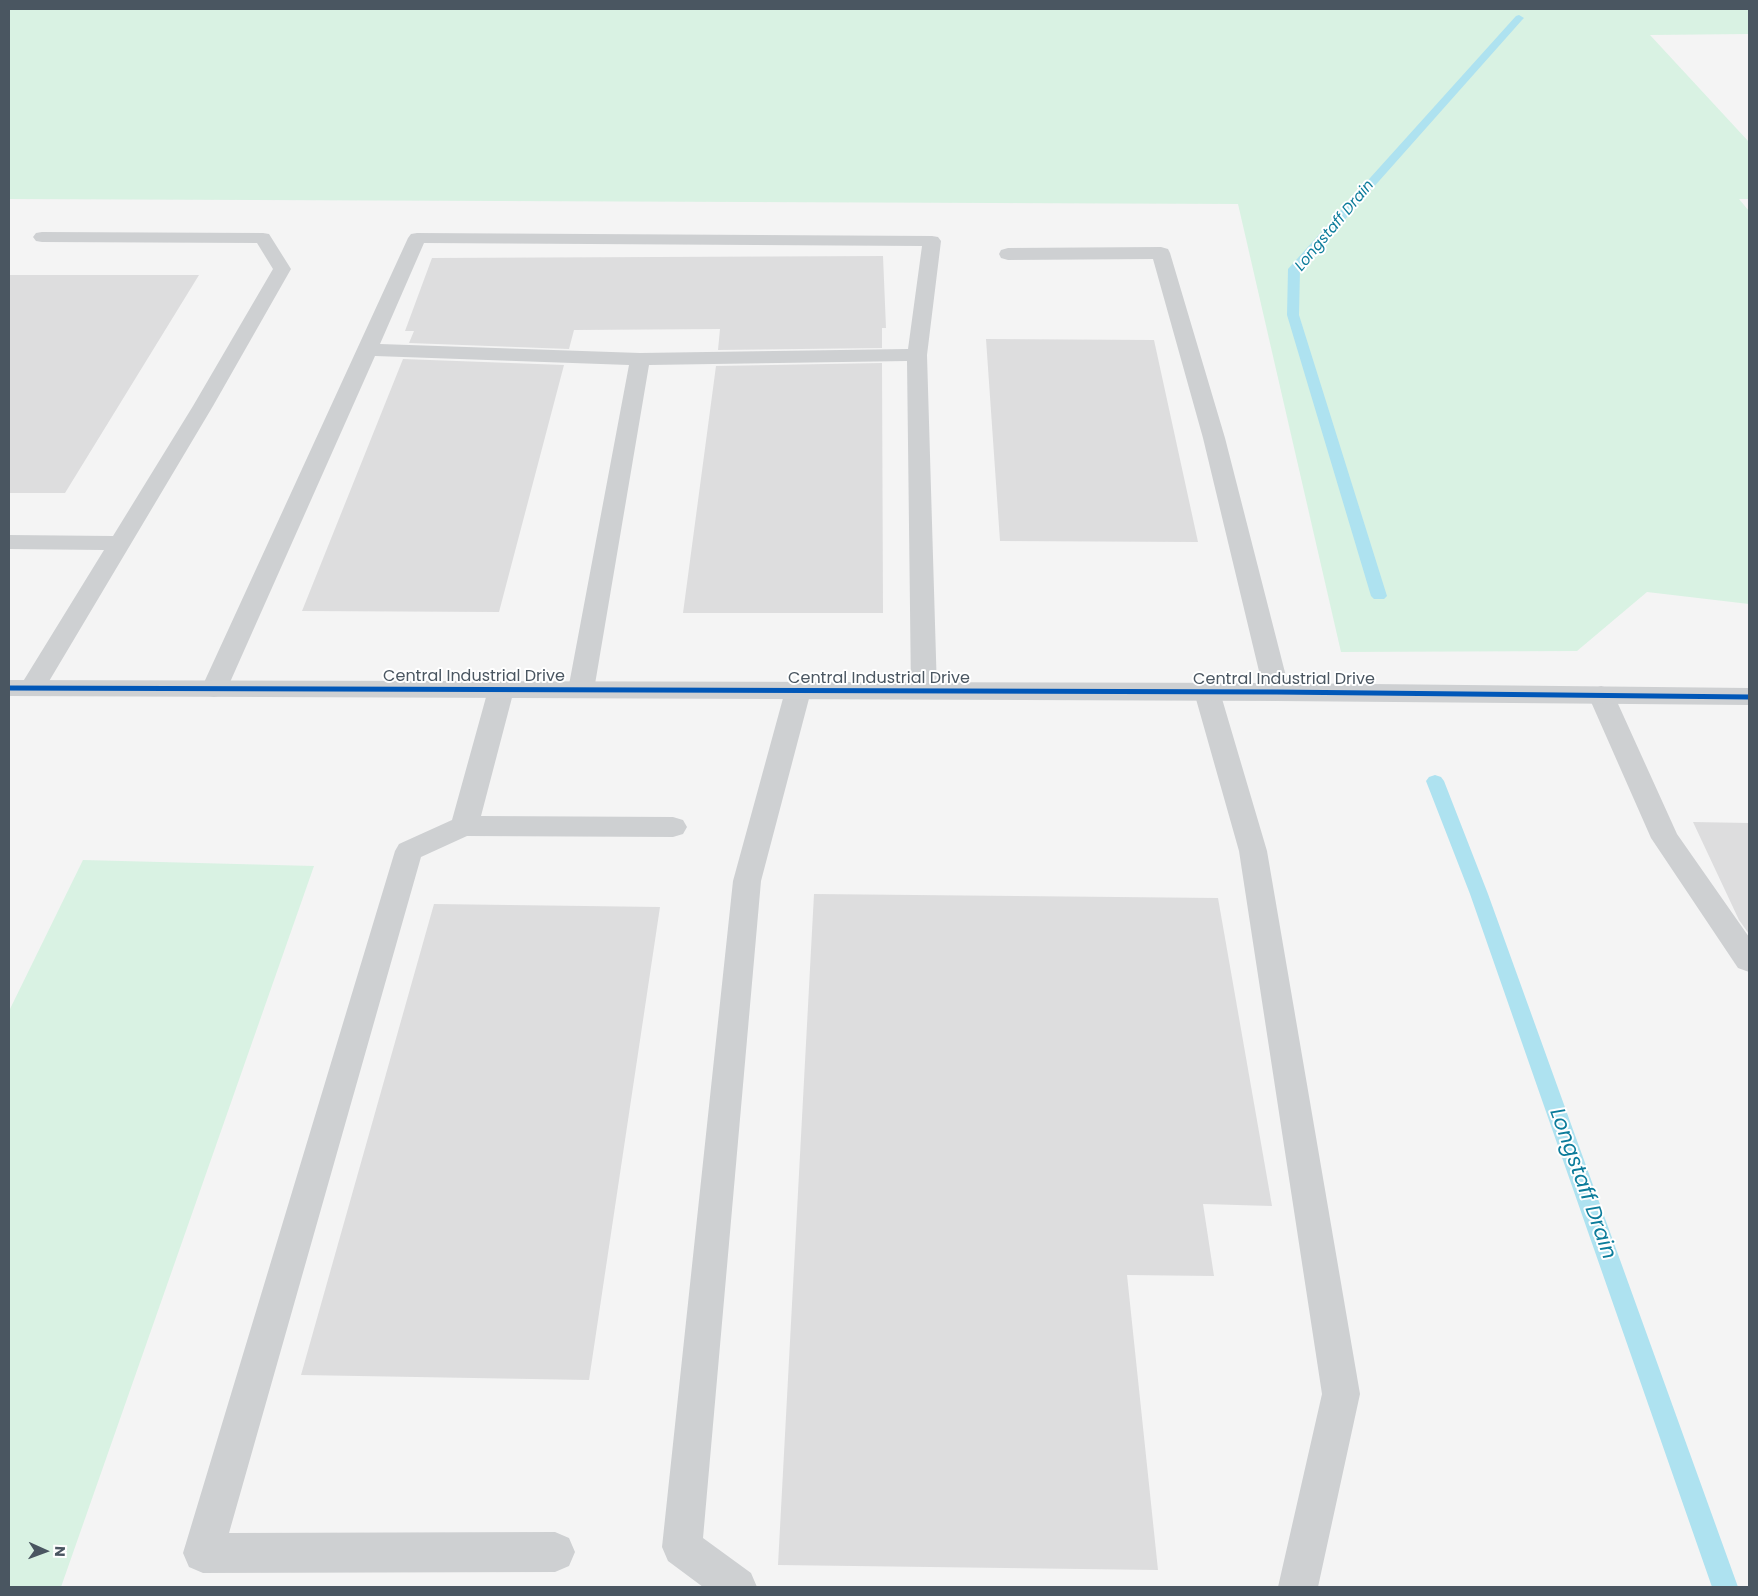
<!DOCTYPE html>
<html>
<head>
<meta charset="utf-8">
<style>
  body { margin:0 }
  #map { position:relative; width:1758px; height:1596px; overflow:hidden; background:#f4f4f4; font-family:Poppins,sans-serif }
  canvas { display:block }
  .frame { position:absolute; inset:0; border:10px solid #4a5661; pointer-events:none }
  .north { position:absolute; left:20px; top:1526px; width:50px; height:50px; -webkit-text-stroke:4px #fff; paint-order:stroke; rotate:92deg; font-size:14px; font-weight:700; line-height:20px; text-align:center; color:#4a5661 }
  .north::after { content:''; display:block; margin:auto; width:18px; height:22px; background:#4a5661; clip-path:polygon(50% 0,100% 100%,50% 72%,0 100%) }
</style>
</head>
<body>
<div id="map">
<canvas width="1758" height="1596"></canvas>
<div class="frame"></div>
<div class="north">N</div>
</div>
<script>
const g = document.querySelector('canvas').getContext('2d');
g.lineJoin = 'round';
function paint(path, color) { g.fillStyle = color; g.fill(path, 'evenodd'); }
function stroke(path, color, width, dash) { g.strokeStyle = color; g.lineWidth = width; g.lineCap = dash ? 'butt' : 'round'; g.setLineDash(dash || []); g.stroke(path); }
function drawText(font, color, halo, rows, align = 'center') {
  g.font = font + ' Poppins,sans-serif'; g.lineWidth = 4; g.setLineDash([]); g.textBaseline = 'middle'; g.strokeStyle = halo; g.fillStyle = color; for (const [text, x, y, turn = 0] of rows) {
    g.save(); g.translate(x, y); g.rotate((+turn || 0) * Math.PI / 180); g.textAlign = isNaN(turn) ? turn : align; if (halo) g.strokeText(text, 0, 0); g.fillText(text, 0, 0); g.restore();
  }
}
const green = new Path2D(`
  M9 9H1749V34L1650 35 1749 142V199H1739L1749 211V604L1647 592 1577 651 1341 652 1238 204 9 199Z
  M83 860 314 866 61 1587H9V1011Z`);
const stream = new Path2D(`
  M1519 15 1524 18 1522 20 1300 270 1299 315 1387 596 1384 599H1374L1371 596 1287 315 1288 269 1516 16Z
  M1435 775 1441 777 1444 781 1488 894 1738 1587H1712L1470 894 1426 781 1429 777Z`);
const building = new Path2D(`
  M883 256 886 328H882V348L718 350 720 329 574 330 569 349 409 343 414 331H405L432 258Z
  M9 275H199L65 493H9Z
  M986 339 1154 340 1198 542 1000 541Z
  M403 359 564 365 499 612 302 611Z
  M882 363 883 613H683L716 366Z
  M1693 822 1749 823V934L1739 920Z
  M814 894 1218 898 1272 1206 1203 1204 1214 1276 1127 1275 1158 1570 778 1565Z
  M434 904 660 907 589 1380 301 1375Z`);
const service = new Path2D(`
  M42 232 263 233 269 234 291 269 213 406 45 688 41 694 32 696 23 694 19 688 104 550 9 549V535L113 536 193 406 273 269 257 243 42 242 36 241 33 237 36 233Z
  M417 233 932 236 938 237 941 241 927 355 937 691 933 697 924 699 915 697 911 691 907 361 649 365 594 690 590 696 581 698 572 696 568 690 629 365 375 356 227 689 223 695 214 697 205 695 201 689 408 238 411 234ZM424 243 922 246 908 349 640 353 380 344Z
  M1161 247 1168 249 1170 253 1225 438 1290 692 1286 698 1277 701 1268 698 1264 692 1203 438 1153 259 1008 260 1001 258 999 254 1001 250 1008 248Z
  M501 682 510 684 514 690 481 816 673 817 683 820 687 827 683 834 673 837 467 836 421 857 229 1533 555 1532 569 1538 575 1552 569 1566 555 1572 203 1573 189 1567 183 1553 395 851 399 844 452 820 488 690 492 684Z
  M798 683 807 685 811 691 761 881 703 1538 751 1573 757 1587H703L668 1561 662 1547 733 881 785 691 789 685Z
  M1207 683 1216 686 1220 692 1267 851 1360 1394 1318 1587H1278L1322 1394 1239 851 1194 692 1198 686Z
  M1601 686 1610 689 1614 695 1677 834 1749 937V972L1738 968 1651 838 1588 695 1592 689Z`);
const minor = new Path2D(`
  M9 680 1277 683 1749 688V705L1277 701 9 696Z`);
const cycleway = new Path2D(`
  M9 688 1277 692 1749 697`);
const farWaternames = [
  ["Longstaff Drain",1335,226,-50]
];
const streetNames = [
  ["Central Industrial Drive",474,677],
  ["Central Industrial Drive",879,679],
  ["Central Industrial Drive",1284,680]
];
const nearWaternames = [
  ["Longstaff Drain",1582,1184,70]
];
paint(green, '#d9f2e3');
paint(stream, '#aee2f0');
paint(building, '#ddddde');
paint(service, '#ced0d2');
paint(minor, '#ced0d2');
stroke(cycleway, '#0057b8', 5);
drawText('italic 15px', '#0c7c9b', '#fff', farWaternames);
drawText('16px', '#4a5661', '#fff', streetNames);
drawText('italic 21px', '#0c7c9b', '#fff', nearWaternames);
</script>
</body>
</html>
